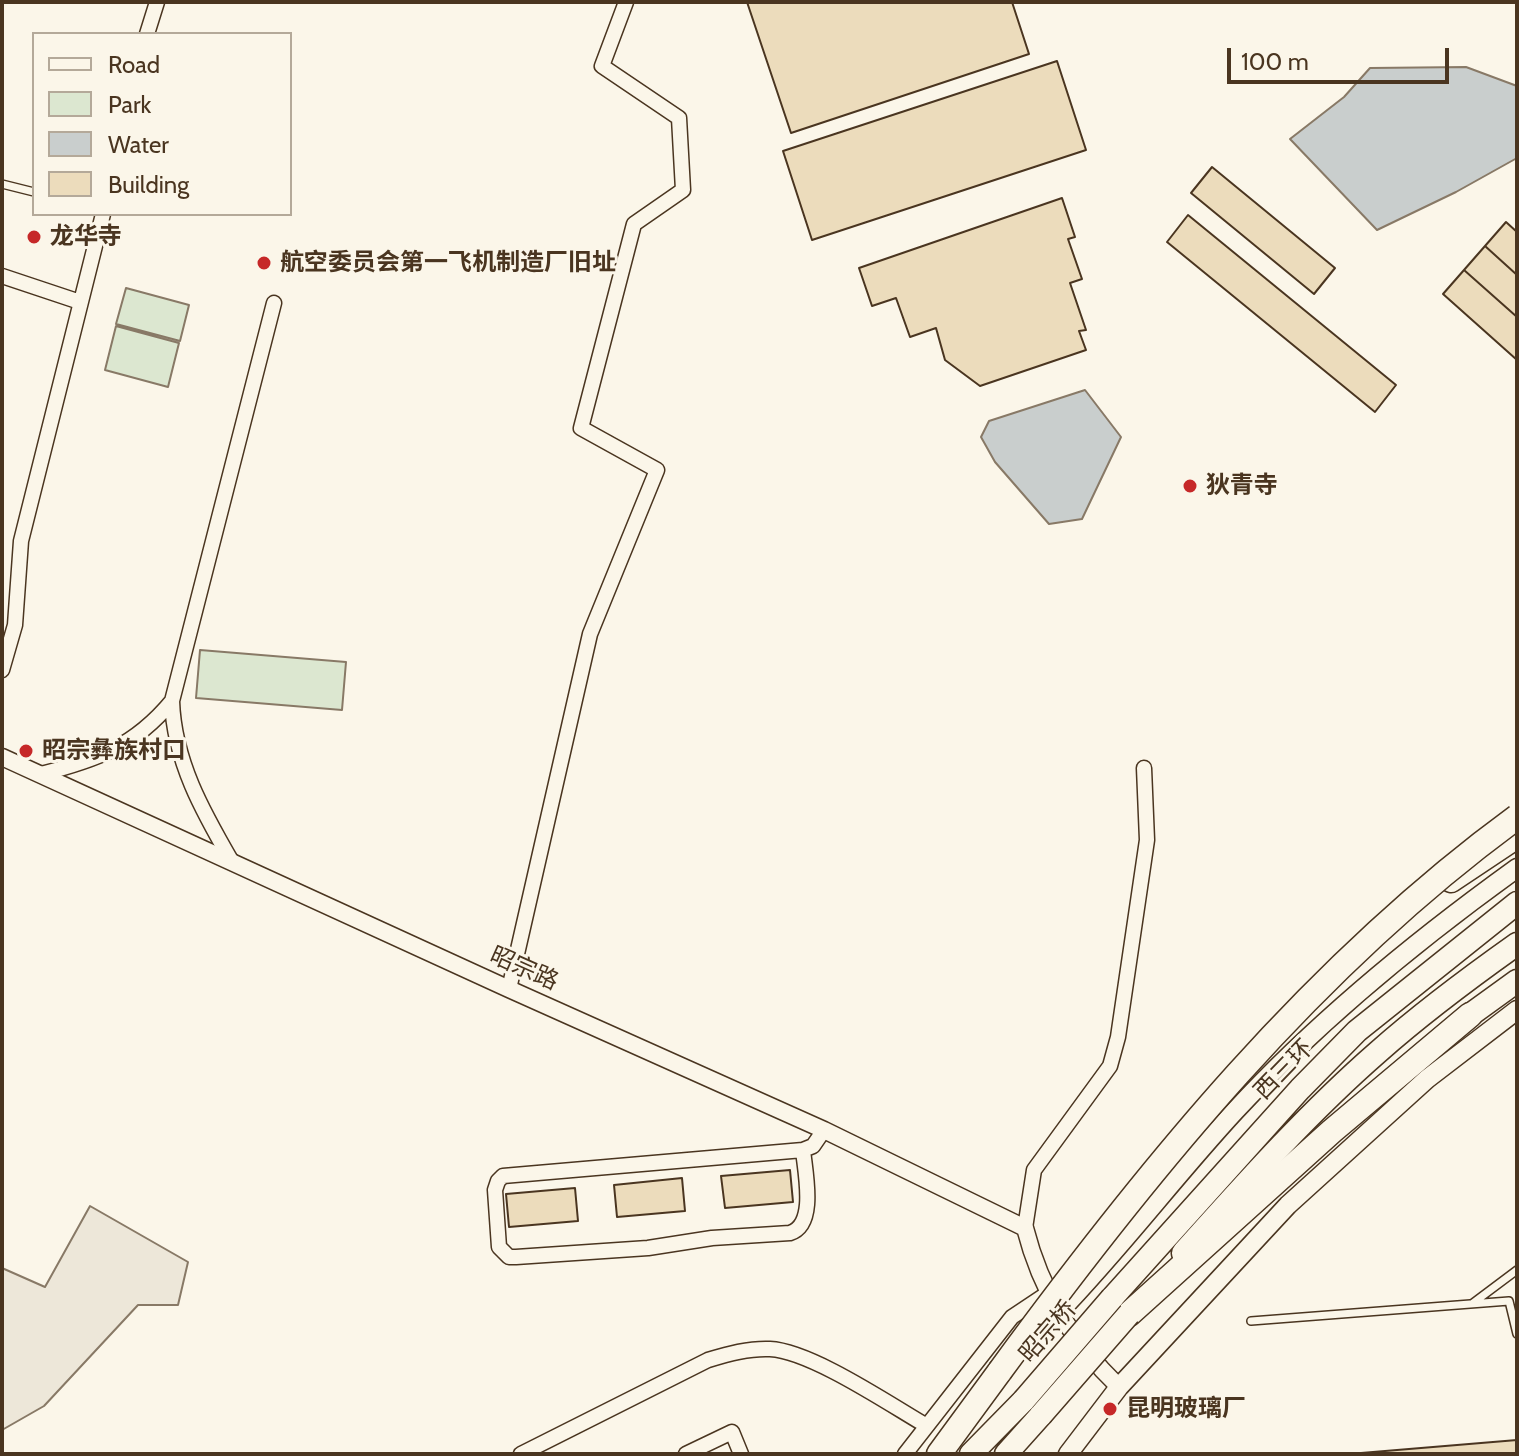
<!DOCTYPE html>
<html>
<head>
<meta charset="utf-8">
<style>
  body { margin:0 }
  #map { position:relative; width:1519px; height:1456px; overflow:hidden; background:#fbf6e9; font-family:Cabin,sans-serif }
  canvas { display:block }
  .frame { position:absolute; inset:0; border:4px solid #4a3520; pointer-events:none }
  .legend { position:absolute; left:32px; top:32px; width:260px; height:184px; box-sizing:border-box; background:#fbf6e9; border:2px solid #b4a999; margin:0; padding:10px 14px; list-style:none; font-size:24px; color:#4a3520 }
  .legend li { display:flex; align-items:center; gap:16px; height:40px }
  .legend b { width:40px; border:2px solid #b4a999 }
  .scale { position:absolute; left:1227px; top:48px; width:222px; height:36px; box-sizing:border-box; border:4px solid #4a3520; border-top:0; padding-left:10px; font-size:24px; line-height:28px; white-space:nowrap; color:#4a3520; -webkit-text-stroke:6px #fbf6e9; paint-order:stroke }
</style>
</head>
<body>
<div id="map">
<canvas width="1519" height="1456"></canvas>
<div class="frame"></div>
<ul class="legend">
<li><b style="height:10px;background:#fbf6e9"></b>Road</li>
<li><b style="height:22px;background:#dce7d0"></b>Park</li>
<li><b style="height:22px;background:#c9cecd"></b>Water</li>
<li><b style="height:22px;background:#ecdcbc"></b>Building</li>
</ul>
<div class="scale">100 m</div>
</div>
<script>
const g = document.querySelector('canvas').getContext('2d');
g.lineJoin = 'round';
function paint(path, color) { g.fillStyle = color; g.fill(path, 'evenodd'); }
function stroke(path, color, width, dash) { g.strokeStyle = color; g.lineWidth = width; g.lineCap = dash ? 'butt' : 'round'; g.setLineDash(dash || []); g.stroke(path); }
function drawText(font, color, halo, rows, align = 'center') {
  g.font = font + ' Cabin,"Noto Sans SC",sans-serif'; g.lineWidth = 6; g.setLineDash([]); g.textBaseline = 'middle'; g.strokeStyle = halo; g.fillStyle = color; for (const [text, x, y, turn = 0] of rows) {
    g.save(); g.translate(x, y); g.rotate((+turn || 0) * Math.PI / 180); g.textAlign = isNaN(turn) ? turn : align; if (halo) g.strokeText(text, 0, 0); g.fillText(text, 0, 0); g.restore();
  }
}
const green = new Path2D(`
  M126 288 189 305 180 341 116 324Z
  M116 326 179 343 168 387 105 370Z
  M200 650 346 662 342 710 196 698Z`);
const parking = new Path2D(`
  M90 1206 188 1262 178 1305H138L44 1406 2 1430V1268L45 1287Z`);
const water = new Path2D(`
  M1466 67 1517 86V158L1456 192 1377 230 1290 139 1344 97 1370 68Z
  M1085 390 1121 437 1082 519 1049 524 995 462 981 437 989 421Z`);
const building = new Path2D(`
  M747 2H1012L1029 54 791 133Z
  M1057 61 1086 150 812 240 783 151Z
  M1212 167 1335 268 1314 294 1191 193Z
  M1062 198 1075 237 1068 239 1082 279 1070 283 1086 330 1079 331 1086 350 980 386 945 360 936 328 910 337 896 298 872 306 859 268Z
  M1188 215 1396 385 1375 412 1167 242Z
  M1506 222 1517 232V275L1485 246Z
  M1485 246 1517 275V317L1464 270Z
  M1464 270 1517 317V360L1443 294Z
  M790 1170 793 1202 725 1208 721 1176Z
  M682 1178 685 1211 617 1217 614 1185Z
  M575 1188 578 1221 509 1227 506 1194Z
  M1517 1440V1454H1349Z`);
const service = new Path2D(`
  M2 184 34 192
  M1473 1303 1517 1270
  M1251 1321 1509 1301 1517 1334`);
const minor = new Path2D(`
  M147 34 157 2
  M2 276 80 302
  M2 670 15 625 21 541 103 214
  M172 701 274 303
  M41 774C96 760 134 747 172 701 174 761 203 812 232 862
  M509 989 590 634 657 470 581 428 634 224 683 190 679 118 602 66 626 2
  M803 1150C805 1172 817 1225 790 1233L712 1238 648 1248 516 1257H509L499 1247 495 1190 498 1181 503 1176 803 1150 813 1146 824 1130
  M1025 1228 1034 1170 1110 1066 1118 1037 1147 840 1144 768
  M521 1454 708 1360C728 1354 749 1348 770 1349 811 1351 889 1404 927 1426
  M686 1454 732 1432 741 1454
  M905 1454 1012 1317 1048 1293`);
const tertiary = new Path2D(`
  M2 757 509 989 824 1130 1025 1228C1041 1291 1072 1342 1119 1387`);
const secondary = new Path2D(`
  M1058 1313C1120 1249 1174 1177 1235 1111 1318 1021 1417 940 1517 868
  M1068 1454 1119 1387 1288 1205 1427 1079 1517 1010`);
const trunk = new Path2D(`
  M1451 881 1517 837
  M1470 1015 1517 981
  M1183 1253C1245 1184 1308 1113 1378 1052 1422 1013 1469 978 1517 944
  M1112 1298 1300 1089 1357 1031 1517 903
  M971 1454 1024 1400
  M1006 1454 1041 1415`);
const motorway = new Path2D(`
  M1129 1314 1332 1131 1470 1015
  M939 1454 1000 1371`);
const trunkBridge = new Path2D(`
  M1024 1400 1112 1298
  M1041 1415 1129 1314`);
const motorwayBridge = new Path2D(`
  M1000 1371C1148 1169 1313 966 1517 817`);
const markers = [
  [34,237,8,"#c62828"],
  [264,263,8,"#c62828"],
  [1190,486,8,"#c62828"],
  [26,751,8,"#c62828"],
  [1110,1409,8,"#c62828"]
];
const poiNames = [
  ["龙华寺",50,237],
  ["航空委员会第一飞机制造厂旧址",280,263],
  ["狄青寺",1206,486],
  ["昭宗彝族村口",42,751],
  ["昆明玻璃厂",1126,1409]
];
const streetNames = [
  ["昭宗路",524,969,24],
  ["西三环",1284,1070,-46],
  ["昭宗桥",1048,1332,-49]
];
paint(green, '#dce7d0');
stroke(green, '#887966', 2);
paint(parking, '#ede7d9');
stroke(parking, '#887966', 2);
paint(water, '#c9cecd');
stroke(water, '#887966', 2);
paint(building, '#ecdcbc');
stroke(building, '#4a3520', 2);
stroke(service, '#4a3520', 10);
stroke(minor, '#4a3520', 17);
stroke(tertiary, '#4a3520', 19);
stroke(secondary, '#4a3520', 21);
stroke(trunk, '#4a3520', 25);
stroke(motorway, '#4a3520', 27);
stroke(service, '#fbf6e9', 7);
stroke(minor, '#fbf6e9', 14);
stroke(tertiary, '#fbf6e9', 16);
stroke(secondary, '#fbf6e9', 18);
stroke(trunk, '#fbf6e9', 22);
stroke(motorway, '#fbf6e9', 24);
stroke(trunkBridge, '#4a3520', 25, []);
stroke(motorwayBridge, '#4a3520', 27, []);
stroke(trunkBridge, '#fbf6e9', 22);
stroke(motorwayBridge, '#fbf6e9', 24);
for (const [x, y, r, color] of markers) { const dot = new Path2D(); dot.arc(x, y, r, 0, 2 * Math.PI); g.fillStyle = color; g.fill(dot); stroke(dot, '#fbf6e9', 3); }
drawText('bold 24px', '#4a3520', '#fbf6e9', poiNames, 'left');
drawText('24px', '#4a3520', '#fbf6e9', streetNames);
</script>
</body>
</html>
